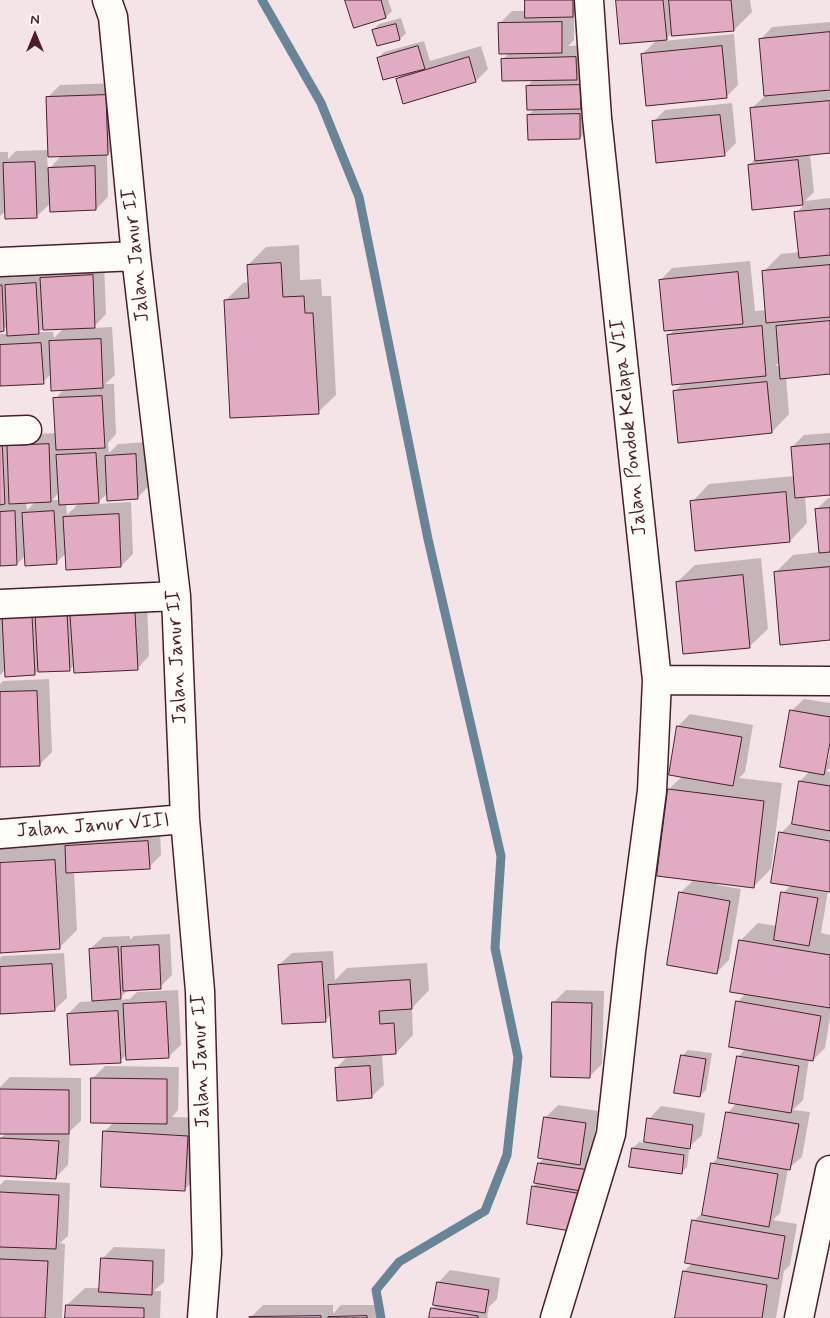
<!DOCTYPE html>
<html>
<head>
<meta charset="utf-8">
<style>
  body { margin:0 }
  #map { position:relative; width:830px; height:1318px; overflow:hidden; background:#f5e4e7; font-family:Mynerve,sans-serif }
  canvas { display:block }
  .north { position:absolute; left:10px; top:10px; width:50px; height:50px; -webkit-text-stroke:4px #fdfcf7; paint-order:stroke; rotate:0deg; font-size:14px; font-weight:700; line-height:20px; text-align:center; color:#4a1f2b }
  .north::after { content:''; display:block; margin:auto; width:18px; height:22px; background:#4a1f2b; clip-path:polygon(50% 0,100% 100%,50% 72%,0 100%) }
</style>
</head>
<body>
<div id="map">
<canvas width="830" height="1318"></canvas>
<div class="north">N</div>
</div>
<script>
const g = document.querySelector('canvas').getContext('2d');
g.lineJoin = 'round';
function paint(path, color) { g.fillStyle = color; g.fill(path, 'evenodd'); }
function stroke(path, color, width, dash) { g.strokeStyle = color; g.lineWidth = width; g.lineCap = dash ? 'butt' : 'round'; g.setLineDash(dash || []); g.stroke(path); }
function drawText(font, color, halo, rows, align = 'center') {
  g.font = font + ' Mynerve,sans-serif'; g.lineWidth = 4; g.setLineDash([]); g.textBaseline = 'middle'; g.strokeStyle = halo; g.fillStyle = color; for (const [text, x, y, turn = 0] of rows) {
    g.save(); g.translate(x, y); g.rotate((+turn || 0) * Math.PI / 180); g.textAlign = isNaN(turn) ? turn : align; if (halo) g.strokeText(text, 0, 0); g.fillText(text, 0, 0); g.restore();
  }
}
const shadow = new Path2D(`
  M347 0H388L392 11 386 17Z
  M526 0H584V4L574 15V40L568 46 588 45 592 126 580 138 528 115 535 109 527 86 534 79 503 59 509 53 499 24 512 11H526Z
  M617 0H750L752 12 734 30 673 32 664 41 734 34 738 85 726 97 642 54 657 40Z
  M401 18 406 33 400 39 373 30 379 24Z
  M830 22V152L810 154 814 192 805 201 830 198V373L786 377 789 414 772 432 675 391 684 382 668 336 675 329 660 281 672 268 750 261 755 311 767 310 763 272 781 254 800 252 796 213 805 204 754 208 749 165 756 158 751 109 766 95 760 40 772 27ZM780 361 781 365 775 366Z
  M424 41 430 61 481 46 488 69 476 81 404 102 397 79 403 74 378 58 384 52Z
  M117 83 119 142 107 155 108 197 96 209 51 203 37 216 6 211 0 216V152H8V159L16 151 49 150 47 98 60 85ZM62 155 48 170 47 156Z
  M732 103 736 143 724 155 653 122 665 110Z
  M299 245 300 280 321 279 322 296H331L336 395 318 412 226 300 243 283 249 282 248 265 266 247Z
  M104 263 106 314 93 328 112 327 115 375 105 384H114L116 434 108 443 109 453 118 444 147 442 149 486 137 498 108 493 96 504 131 502 133 554 121 566 66 553 56 563 26 555 17 564H0V423L20 435 56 433 55 399 64 389 51 374 43 382 0 385V334H8V325L3 330H0V274H13L14 278 19 273ZM64 328 54 338 53 332H39L42 329ZM60 492V500H52ZM26 502H35L27 510ZM66 503H79L67 515Z
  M830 433V494L805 496 807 523 790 541 692 502 709 484 794 476 792 447 804 435Z
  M828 498H830V639L775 573 793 555 820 552 816 510Z
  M761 558 768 629 750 646 684 653 677 582 695 565Z
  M147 601 149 656 137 669 74 665 69 670 39 669 35 674 6 669 0 675V603ZM141 611 142 613 83 616V614Z
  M49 679 52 752 40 764 0 766V684L3 681Z
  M804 699 830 703V735L826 761H828L830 750V768L826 771 830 772V891H828L821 933 830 935V1017L825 1048 813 1060 809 1059 803 1100 793 1110 810 1112 802 1157 788 1169 780 1213 773 1220 797 1224 790 1265 784 1271 776 1318H676L684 1271 693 1263 694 1221 704 1211 712 1164 719 1156 727 1113 737 1103 738 1057 746 1048 738 1002 746 993 740 941 758 923 777 926 783 893 791 885 781 833 793 821 800 781 810 771 791 711Z
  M690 714 753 725 745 772 739 778 782 783 771 869 753 887 717 882V885L741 889 729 960 717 972 680 893 694 880 669 789 683 776 678 726Z
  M160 830 161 855 149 867 74 872 77 930 59 948 0 951V847L70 843 78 834Z
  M170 934 172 975 160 987 129 989 118 1000 130 999 137 992 178 990 181 1045 168 1057 127 1054 120 1061 68 1014 80 1002 94 1001 90 949 103 937 130 936V940L134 936Z
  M333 951 335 980 347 968 427 963 429 990 412 1008 413 1035 396 1053 382 1054 384 1085 371 1097 336 1068 348 1056 331 1014 325 1021 279 965 292 953Z
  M64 953 67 998 54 1010 0 1013V958L2 956Z
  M566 990 604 991 602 1064 590 1076 553 1003Z
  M688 1050 712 1053 706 1090 700 1096 682 1056Z
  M105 1066 179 1067 178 1110 172 1117 205 1118 202 1172 184 1190 104 1132 114 1122 92 1079Z
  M10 1077 81 1078V1121L70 1131 68 1165 56 1177 0 1174V1139L7 1132H0V1087Z
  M558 1105 598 1111 592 1151 587 1156 601 1158 589 1218 534 1186 538 1182 539 1163 544 1158 545 1118Z
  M661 1106 705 1113 702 1135 687 1149 689 1150 687 1167 681 1173 631 1166 633 1148 639 1142 645 1143 649 1119Z
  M5 1180 70 1183 68 1236 60 1243 65 1244 62 1318H0V1185Z
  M114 1247 165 1249 164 1282 154 1291H161L160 1318H66L67 1305 85 1288H101L102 1259Z
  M450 1270 500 1278 497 1299 489 1307 487 1318H431L432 1309 437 1304 438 1283Z
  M263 1305H333V1314L341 1305H379V1318H250Z`);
const stream = new Path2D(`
  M262 0 321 103 359 197 428 539 501 856 495 948 518 1057 507 1155 485 1211 399 1262 376 1290 381 1318`);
const building = new Path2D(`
  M345 0H381L386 18 354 28Z
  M525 0H573V17L525 18Z
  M616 0H663L667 40 620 44Z
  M669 0H731L734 31 672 36Z
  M562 22V53L499 54 498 23Z
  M396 24 400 40 377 46 372 30Z
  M830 32V90L764 96 759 39Z
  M418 46 425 69 383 80 377 58Z
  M722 46 727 98 646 106 641 54Z
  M469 57 476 82 403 104 396 79Z
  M576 57 577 80 502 81 501 59Z
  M580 85 581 109 527 110 526 86Z
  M106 95 108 155 48 157 46 97Z
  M830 101V153L755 161 750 108Z
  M580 114V139L528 140 527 115Z
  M720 115 725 156 656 163 652 121Z
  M798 160 803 205 752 210 748 165Z
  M35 162 37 218 5 219 3 163Z
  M95 166 96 210 50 212 48 168Z
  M830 209V255L799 258 794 212Z
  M281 263 283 297 304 296 305 313H313L319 414 230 418 224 300 249 298 247 265Z
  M830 265V317L766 323 762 271Z
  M738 272 743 324 664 331 659 280Z
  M93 275 95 328 43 330 40 278Z
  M36 283 39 334 7 336 5 285Z
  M0 285H2L4 331 0 332Z
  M830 321V374L780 379 776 326Z
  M762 326 766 376 672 385 667 335Z
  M101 339 103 388 51 391 49 341Z
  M41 343 44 384 0 386V345Z
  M767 382 772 433 678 443 673 391Z
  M102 396 105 448 56 450 53 398Z
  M0 439H2L5 504 0 505Z
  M49 444 51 502 9 504 7 446Z
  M830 444V495L795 498 791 447Z
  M96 453 99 503 59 505 56 455Z
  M136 454 138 499 107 501 105 456Z
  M786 492 790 542 695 551 690 501Z
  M830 508V552L819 553 815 509Z
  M15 511 17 565 0 566V512Z
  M54 511 57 564 25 566 22 513Z
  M119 514 121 567 66 570 63 517Z
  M830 567V640L780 645 774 572Z
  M743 575 750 648 683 654 676 582Z
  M67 612 70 671 38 672 35 613Z
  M135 612 138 670 74 673 70 616Z
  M32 615 35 675 5 677 2 616Z
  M37 691 40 766 0 767V692Z
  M790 710 830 717V743L824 775 780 767Z
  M677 726 742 737 733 786 669 775Z
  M799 781 830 786V831L792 824Z
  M668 789 764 801 754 888 657 876Z
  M779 832 830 841V892L771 883Z
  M148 841 150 869 66 873 65 846Z
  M55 860 60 949 0 953V863Z
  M679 892 730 901 717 974 667 965Z
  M781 892 818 898 809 946 774 940Z
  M739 940 830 955V1008L730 992Z
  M159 945 161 989 123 991 121 947Z
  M118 947 121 999 92 1001 89 949Z
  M322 962 326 1022 282 1024 278 965Z
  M52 964 55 1011 0 1014V967Z
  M410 980 412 1009 379 1011 380 1024 394 1023 396 1054 333 1058 328 985Z
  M736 1001 821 1016 813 1061 729 1047Z
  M166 1002 169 1058 126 1060 123 1004Z
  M552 1002 592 1003 590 1078 551 1077Z
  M118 1011 121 1063 70 1065 67 1014Z
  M681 1055 706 1059 700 1097 674 1093Z
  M737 1056 799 1066 791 1113 729 1103Z
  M370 1066 372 1098 337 1101 335 1068Z
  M91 1078 167 1079V1124L91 1123Z
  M0 1089 69 1090V1134H0Z
  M726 1112 799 1124 790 1170 718 1158Z
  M544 1117 586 1123 580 1165 538 1158Z
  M647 1118 693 1125 690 1149 644 1142Z
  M103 1131 188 1136 185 1191 101 1187Z
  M0 1138 59 1141 56 1179 0 1176Z
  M632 1148 684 1155 682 1174 629 1167Z
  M538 1163 590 1170 587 1192 534 1183Z
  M711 1163 778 1174 769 1227 702 1215Z
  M532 1186 583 1194 577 1232 527 1224Z
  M0 1192 59 1195 56 1249 0 1247Z
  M692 1220 785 1236 778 1279 685 1263Z
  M101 1258 153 1261 152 1295 99 1292Z
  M0 1259 48 1261 45 1318H0Z
  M683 1271 767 1285 762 1318H675Z
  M437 1282 489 1290 485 1313 433 1305Z
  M66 1305 144 1308V1318H65Z
  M431 1308 478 1316V1318H429Z
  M321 1316V1318H249V1317Z
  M367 1316V1318H328V1317Z`);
const minor = new Path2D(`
  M107 0 113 17 136 256 176 596 185 819 200 991 207 1254 202 1318
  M0 262 136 256
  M0 431 27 430
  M0 604 176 596
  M657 680 830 681
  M0 834 185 819
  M555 1318 611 1134 631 951 652 791 657 680 597 118 589 0
  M799 1318 830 1170`);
const streetNames = [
  ["Jalan Janur II",137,255,-96],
  ["Jalan Pondok Kelapa VII",630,427,-96],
  ["Jalan Janur II",178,657,-93],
  ["Jalan Janur VIII",93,827,-4],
  ["Jalan Janur II",202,1061,-92]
];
paint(shadow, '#0003');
stroke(stream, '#698397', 9);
paint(building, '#e1abc3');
stroke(building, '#4a1f2b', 1);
stroke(minor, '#4a1f2b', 31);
stroke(minor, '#fdfcf7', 28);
drawText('20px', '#4a1f2b', '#fdfcf7', streetNames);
</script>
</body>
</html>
